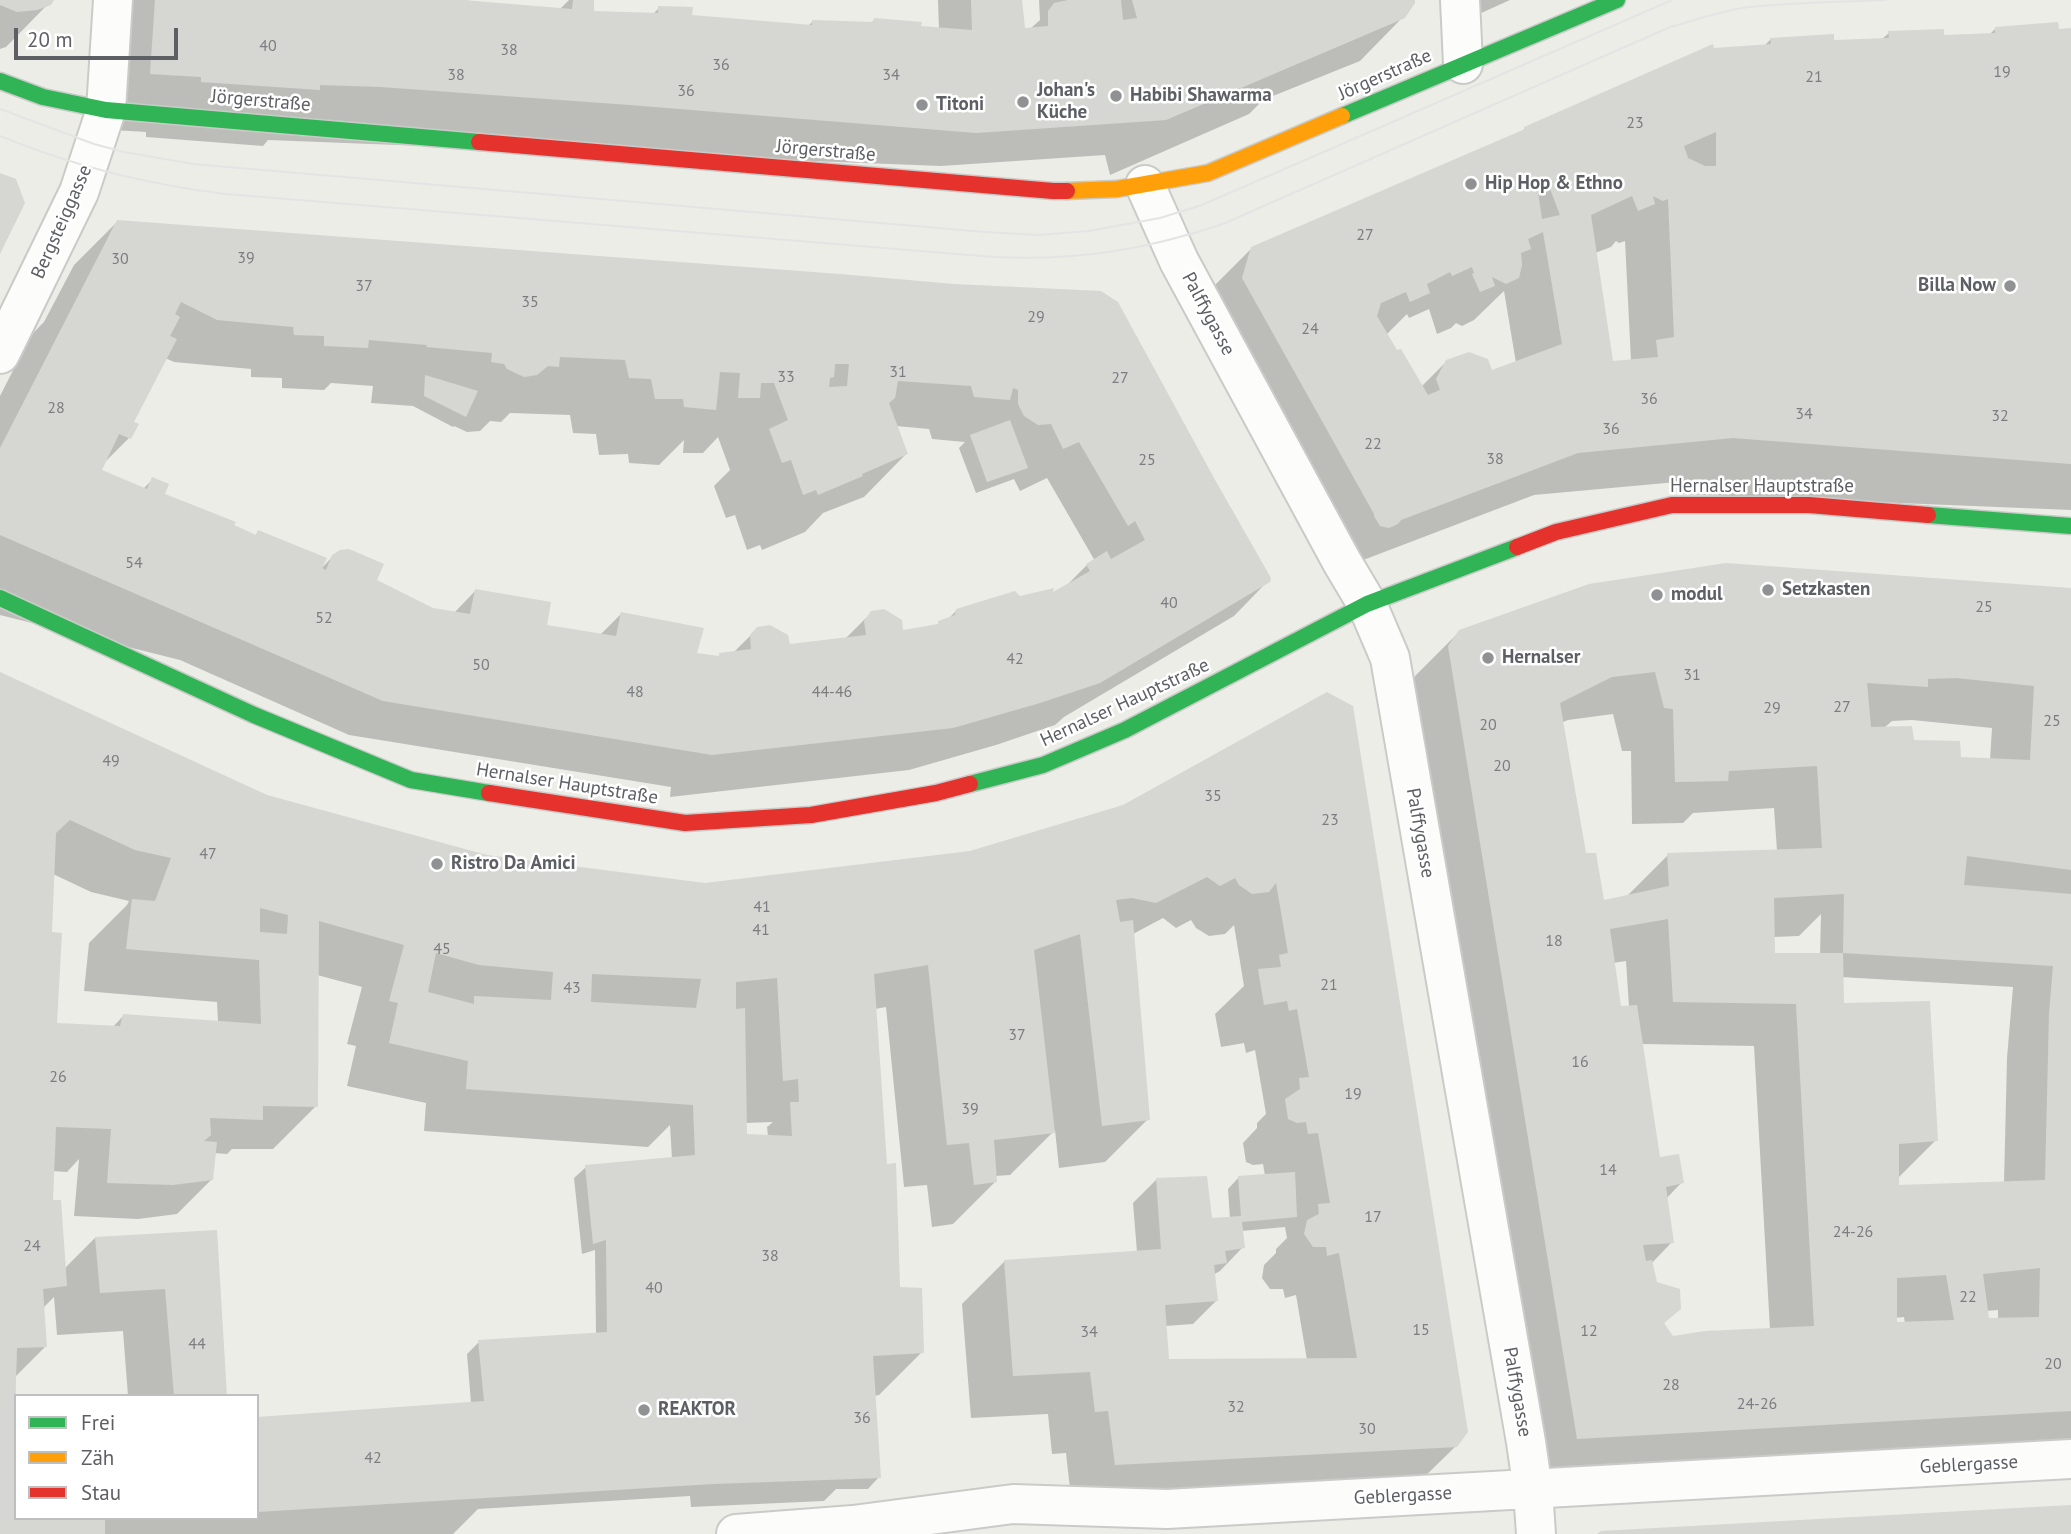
<!DOCTYPE html>
<html>
<head>
<meta charset="utf-8">
<style>
  body { margin:0 }
  #map { position:relative; width:2071px; height:1534px; overflow:hidden; background:#ecede7; font-family:"PT Sans",sans-serif }
  canvas { display:block }
  .legend { position:absolute; left:14px; top:1394px; width:245px; height:126px; box-sizing:border-box; background:#fff; border:2px solid #bebfc1; margin:0; padding:9px 12px; list-style:none; font-size:21px; color:#5d5f65 }
  .legend li { display:flex; align-items:center; gap:14px; height:35px }
  .legend b { width:35px; border:2px solid #bebfc1 }
  .scale { position:absolute; left:14px; top:28px; width:164px; height:32px; box-sizing:border-box; border:4px solid #5d5f65; border-top:0; padding-left:9px; font-size:21px; line-height:24px; white-space:nowrap; color:#5d5f65; -webkit-text-stroke:5px #fff; paint-order:stroke }
</style>
</head>
<body>
<div id="map">
<canvas width="2071" height="1534"></canvas>
<ul class="legend">
<li><b style="height:9px;background:#30b455"></b>Frei</li>
<li><b style="height:9px;background:#ff9f0a"></b>Zäh</li>
<li><b style="height:9px;background:#e5322d"></b>Stau</li>
</ul>
<div class="scale">20 m</div>
</div>
<script>
const g = document.querySelector('canvas').getContext('2d');
g.lineJoin = 'round';
function paint(path, color) { g.fillStyle = color; g.fill(path, 'evenodd'); }
function stroke(path, color, width, dash) { g.strokeStyle = color; g.lineWidth = width; g.lineCap = dash ? 'butt' : 'round'; g.setLineDash(dash || []); g.stroke(path); }
function drawText(font, color, halo, rows, align = 'center') {
  g.font = font + ' "PT Sans",sans-serif'; g.lineWidth = 5; g.setLineDash([]); g.textBaseline = 'middle'; g.strokeStyle = halo; g.fillStyle = color; for (const [text, x, y, turn = 0] of rows) {
    g.save(); g.translate(x, y); g.rotate((+turn || 0) * Math.PI / 180); g.textAlign = isNaN(turn) ? turn : align; if (halo) g.strokeText(text, 0, 0); g.fillText(text, 0, 0); g.restore();
  }
}
const shadow = new Path2D(`
  M0 0H52L6 47 0 49Z
  M104 0H461L559 10 569 0H593L592 12 652 15 659 8 690 16 807 27 813 21 871 23 874 20 939 30 938 0H1021L1023 30 1030 29 1040 20 1039 0H1413L1403 17 1360 61 1263 100 1249 114 1110 175 1105 155 941 166 268 140 263 146 146 137V132L95 129Z
  M1446 0H1510L1468 19Z
  M1995 29 2071 30V510L1678 494 1677 482 1534 495 1358 562 1209 291 1252 248 1520 134 1525 128 1712 52 1764 46 1771 39 1833 42 1881 40 1889 33 1942 37 1989 35ZM1616 241 1619 243 1625 241 1631 361 1612 363 1595 253 1611 247ZM1504 291 1516 363 1491 372 1447 361 1421 387 1386 335 1407 314 1409 318 1429 309 1437 334 1451 328 1456 323 1462 326 1474 320Z
  M117 222 954 286 1268 581 1234 616 1064 717 1055 725 996 745 909 770 670 797 671 787 349 735 180 660 0 615V396L31 335 44 322 74 265ZM165 358 174 362 251 369V377L282 378V388L324 390 331 383 373 386 371 403 413 406 453 427 454 426 467 432 480 431 490 421 501 422 510 413 570 415 573 433 596 434 599 455 628 454 629 463 659 465 684 440 683 453H703L718 437 730 470 714 486 726 518 735 515 747 550 760 545 762 550 805 532 823 513 864 497 906 454 896 426 929 429 932 439 965 442 959 448 976 493 1014 479 1020 491 1047 478 1095 561 1087 565 1064 588 1051 595 1020 598 957 610 948 619 935 626 902 632 872 612 845 639 789 646 757 629 733 653 720 655 717 658 695 654 621 614 600 635 545 627 475 591 454 613 433 610 374 581 333 556 320 570 259 532 254 536 163 495 153 479 143 489 100 471 102 465 130 437 132 423Z
  M2071 590V1450L1534 1481 1406 690 1416 675 1459 632ZM1613 714 1622 751H1631L1632 824 1683 823 1693 813 1774 808 1777 851 1668 855 1626 897 1602 902 1584 854 1561 723 1568 720ZM1912 720 1992 728 1990 760 1959 758 1912 742 1884 728 1892 721ZM1821 914 1820 955H1773V937L1799 936ZM1626 961 1629 1007H1620L1613 963ZM1841 977 2013 987 2007 1058 2004 1183 1897 1187V1179L1936 1140 1842 1005ZM1641 1044 1754 1046 1770 1330 1672 1337 1663 1324 1679 1308 1655 1283 1651 1264 1672 1242 1666 1199 1682 1182 1658 1159ZM1998 1310V1320H1987L1986 1311ZM1904 1317 1905 1324H1895V1318Z
  M0 674 266 796 487 857 705 885 971 853 1124 806 1327 694 1456 1446 1412 1489 1072 1507 1066 1453 1052 1454 1048 1414 971 1418 962 1304 1005 1261 1137 1252 1133 1203 1156 1180 1210 1220 1230 1219 1228 1189 1239 1177 1265 1176 1263 1164 1253 1165 1246 1162 1243 1143 1257 1128V1123L1266 1114 1255 1050 1246 1053 1244 1043 1221 1047 1215 1014 1244 986 1234 925 1225 934 1209 936 1196 928 1191 920 1176 928 1163 918 1133 934 1148 1119 1105 1162 1059 1168 1055 1130 1010 1175 995 1176 996 1181 953 1224 932 1227 927 1185 904 1187 886 1007 875 1009 885 1166 899 1289 922 1352 879 1395 874 1396 879 1477 868 1489H836L824 1501 691 1507 690 1496 478 1509 453 1534H0ZM53 874 91 892 129 901 127 905 89 943 84 991 217 1002 218 1022 124 1015 112 1028 55 1024 50 934ZM317 975 362 987 347 1044 356 1046 347 1086 426 1103 424 1131 648 1147 670 1125 672 1159 586 1167 574 1178 582 1254 595 1250 596 1334 479 1342 467 1354 471 1403 257 1419V1518H16L12 1431 16 1428 15 1377 45 1347 43 1308 54 1297 57 1335 123 1331 128 1396H225L215 1232 95 1238 64 1269 51 1202 52 1171 67 1172 79 1159 74 1216 138 1219 177 1214 211 1180 214 1153 227 1154 232 1149H273L316 1106ZM773 1122 767 1127 768 1137 745 1135V1123ZM1285 1227 1287 1238 1276 1249V1253L1264 1265 1262 1278 1270 1289H1283L1285 1298 1296 1295 1307 1360 1168 1363 1165 1326 1193 1324 1216 1301 1213 1275 1220 1271 1243 1247 1241 1231Z`);
const building = new Path2D(`
  M0 0H54L51 5 37 10 17 12 0 5Z
  M155 0H463L572 9 573 0H594V11L658 13V6L693 7 692 15 812 25V20L873 22 874 18 922 22 921 26 972 30 971 0H1022L1025 28 1048 26V11L1054 3 1068 0H1121L1123 20 1137 18 1132 0H1415V3L1405 18 1166 120 976 133 630 105 381 87 320 85V90L201 82V77L150 74Z
  M2058 22 2059 29 2071 28V464L1733 438 1578 453 1401 520 1398 524 1389 528 1380 526 1374 516V514L1242 278 1251 247 1525 129 1524 127 1713 44 1714 48 1771 44 1770 38 1834 34V40L1889 38 1888 31 1944 29V35L1995 33V27ZM1716 132V166H1705L1688 158 1684 146ZM1547 181 1560 215 1542 219 1537 185ZM1632 196 1638 211 1655 204 1653 196 1663 201 1668 199 1674 337 1656 340 1658 357 1613 361 1591 215ZM1543 232 1562 344 1492 370 1488 359 1469 352 1446 360 1436 379 1440 390 1428 395 1401 349 1397 350 1377 316 1381 303 1406 292 1410 302 1430 293 1427 284 1450 272 1452 276 1472 267 1474 273 1472 274 1480 292 1495 286 1492 277 1506 284 1519 278 1522 265 1521 253 1531 249 1528 239Z
  M0 173 16 179 25 203 0 254Z
  M117 220 840 274 954 284 1101 291 1118 302 1214 478 1271 578 1270 582 1100 683 1040 703 953 728 712 755 383 701 0 535V448ZM181 302 217 320 293 327 294 335 324 336V346L368 348 369 340 427 345 426 347 492 353 491 362 504 364 507 369 524 377 537 375 548 366 559 367 560 357 625 360 629 378 651 379 655 399H683L684 407 716 410 720 372 740 373 738 398H760L761 383H774L788 420 769 429 782 463 791 460 803 495 816 490 818 495 863 476 862 474 908 454 889 403 895 398 898 381 971 386 974 397 1010 400 1013 388 1018 390V404L1024 416 1038 425 1051 424 1063 449 1079 442 1128 526 1135 521 1145 540 1111 559 1107 551 1086 564 1090 571 1053 592 1054 588 1020 596 1015 591 956 609 955 615 938 621V624L903 630 902 620 884 609 871 611 864 621 866 635 790 644 788 635 770 625 757 627 750 635 751 649 719 653V656L697 653 704 628 621 612 616 636 547 625 551 602 475 589 470 614 433 608 377 580 384 564 349 549 340 550 332 555 326 570 322 568 327 558 258 530 256 535 234 525 236 522 165 494 169 484 152 477 147 489 102 470 119 434 131 439 139 424 134 422 177 339 170 336 180 317 175 314ZM835 364H849L847 386 829 387 830 378 834 377Z
  M425 375 478 391 466 417 424 396Z
  M1010 420 1028 468 987 482 970 435Z
  M1726 563 2071 588V870L1967 856 1964 885 2071 894V1411L1577 1439 1448 646 1459 630 1589 584ZM1655 672 1664 708 1673 709 1675 782 1728 781 1729 771 1817 766 1822 848 1667 853 1669 886 1604 900 1596 853H1586L1560 703 1612 677ZM1956 678 2034 686 2030 760 1961 757 1960 741 1914 740 1912 726 1871 727 1867 683 1928 687V679ZM1844 894 1843 953 2053 966 2049 1014 2045 1180 1899 1185V1144L1938 1141 1930 1001 1844 1003 1843 953H1775L1774 898ZM1668 919 1673 1002 1796 1004 1814 1326 1705 1331 1673 1336 1664 1323 1681 1309 1680 1289 1657 1282 1652 1260 1646 1261 1643 1245 1674 1243 1666 1187 1684 1183 1679 1154 1660 1157 1637 1005 1621 1006 1610 929ZM2040 1268 2039 1317 1989 1318 1983 1274ZM1946 1275 1954 1320 1897 1322V1278Z
  M0 672 267 795 487 855 705 883 970 851 1123 805 1327 692 1353 706 1468 1432 1457 1447 1115 1465 1108 1411 1095 1412 1090 1372 1013 1376 1004 1260 1161 1249 1156 1178 1207 1176 1212 1218 1241 1216 1238 1176 1295 1172 1297 1217 1242 1222 1245 1248 1225 1251 1227 1263 1214 1265 1218 1301 1165 1305 1169 1359 1357 1358 1339 1253 1327 1256 1326 1247H1313L1304 1234 1307 1220 1319 1214 1318 1204 1330 1203 1318 1133 1308 1134 1306 1122 1297 1123 1288 1119 1285 1099 1300 1089 1299 1078 1309 1077 1297 1009 1289 1011 1287 1001 1264 1005 1258 969 1281 967 1279 955 1288 953 1276 883 1269 892 1252 894 1239 885 1235 878 1220 886 1207 877 1156 903 1132 898 1116 900 1120 922 1133 920 1150 1120 1102 1126 1080 934 1034 950 1055 1133 994 1140 997 1182 974 1185 969 1143 947 1145 928 965 874 974 887 1164 896 1163 900 1287 922 1288 924 1353 873 1356 881 1478 713 1484 257 1512V1417L484 1401 478 1340 607 1332 606 1240 593 1244 585 1165 695 1155 693 1105 466 1089 468 1061 389 1043 398 1003 389 1001 404 945 319 921 318 1107 263 1106V1120L210 1118 211 1135 204 1141 217 1142 213 1180 173 1185 107 1183 111 1129 56 1127 53 1200H61L67 1286 43 1289 47 1347 17 1348 14 1444H16V1518H105V1534H0ZM70 820 135 850 171 858 155 901 132 899 126 949 259 960 261 1024 123 1014 120 1026 57 1023 62 933 52 932 56 833ZM260 908 288 915 287 934 260 932ZM436 953 479 965 553 972 551 1000 474 996V1004L428 992ZM592 974 701 979 696 1008 591 1002ZM777 978 783 1081 798 1079 799 1102H790L792 1136 747 1134 745 1008 736 1009V982Z
  M217 1230 227 1396H174L165 1289 100 1293 95 1237Z
  M2071 1505V1534H1597L1601 1531Z`);
const street = new Path2D(`
  M1460 0 1463 64
  M1145 185 1179 261 1342 562 1367 604 1390 658 1526 1442 1533 1490 1536 1534
  M0 354 79 192 106 110 113 0
  M736 1534 853 1525 1013 1504 1167 1509 2071 1459`);
const fast = new Path2D(`
  M0 81 43 97 106 110 479 142
  M1342 116 1617 0
  M1928 515 2071 526
  M0 598 254 715 411 780 489 793
  M970 784 1043 765 1125 730 1367 604 1517 547`);
const slow = new Path2D(`
  M1067 191 1117 189 1208 173 1342 116`);
const jam = new Path2D(`
  M479 142 1053 191H1067
  M1517 547 1556 532 1672 505H1809L1928 515
  M489 793 685 823 811 815 936 793 970 784`);
const tram = new Path2D(`
  M0 109 94 144 124 152 193 164 985 232 1038 235 1089 231 1160 218 1202 205 1672 0
  M0 136C73 166 148 185 226 194L994 257C1076 261 1145 250 1223 224L1670 27C1696 20 1723 10 1749 7 1795 2 1840 2 1886 0`);
const markers = [
  [1116,96,7,"#8f9192"],
  [1023,102,7,"#8f9192"],
  [922,105,7,"#8f9192"],
  [1471,184,7,"#8f9192"],
  [2010,286,7,"#8f9192"],
  [1768,590,7,"#8f9192"],
  [1657,595,7,"#8f9192"],
  [1488,658,7,"#8f9192"],
  [437,864,7,"#8f9192"],
  [644,1410,7,"#8f9192"]
];
const numberNames = [
  ["40",268,46],
  ["38",509,50],
  ["36",721,65],
  ["19",2002,72],
  ["38",456,75],
  ["34",891,75],
  ["21",1814,77],
  ["36",686,91],
  ["23",1635,123],
  ["27",1365,235],
  ["39",246,258],
  ["30",120,259],
  ["37",364,286],
  ["35",530,302],
  ["29",1036,317],
  ["24",1310,329],
  ["31",898,372],
  ["33",786,377],
  ["27",1120,378],
  ["36",1649,399],
  ["28",56,408],
  ["34",1804,414],
  ["32",2000,416],
  ["36",1611,429],
  ["22",1373,444],
  ["38",1495,459],
  ["25",1147,460],
  ["54",134,563],
  ["40",1169,603],
  ["25",1984,607],
  ["52",324,618],
  ["42",1015,659],
  ["50",481,665],
  ["31",1692,675],
  ["48",635,692],
  ["44-46",832,692],
  ["27",1842,707],
  ["29",1772,708],
  ["25",2052,721],
  ["20",1488,725],
  ["49",111,761],
  ["20",1502,766],
  ["35",1213,796],
  ["23",1330,820],
  ["47",208,854],
  ["41",762,907],
  ["41",761,930],
  ["18",1554,941],
  ["45",442,949],
  ["21",1329,985],
  ["43",572,988],
  ["37",1017,1035],
  ["16",1580,1062],
  ["26",58,1077],
  ["19",1353,1094],
  ["39",970,1109],
  ["14",1608,1170],
  ["17",1373,1217],
  ["24-26",1853,1232],
  ["24",32,1246],
  ["38",770,1256],
  ["40",654,1288],
  ["22",1968,1297],
  ["15",1421,1330],
  ["12",1589,1331],
  ["34",1089,1332],
  ["44",197,1344],
  ["20",2053,1364],
  ["28",1671,1385],
  ["24-26",1757,1404],
  ["32",1236,1407],
  ["36",862,1418],
  ["30",1367,1429],
  ["42",373,1458]
];
const streetNames = [
  ["Jörgerstraße",1385,75,-24],
  ["Jörgerstraße",261,101,5],
  ["Jörgerstraße",826,151,5],
  ["Bergsteiggasse",62,222,-66],
  ["Palffygasse",1208,314,62],
  ["Hernalser Hauptstraße",1762,487],
  ["Hernalser Hauptstraße",1125,703,-25],
  ["Hernalser Hauptstraße",567,784,9],
  ["Palffygasse",1420,833,80],
  ["Palffygasse",1517,1392,80],
  ["Geblergasse",1969,1465,-3],
  ["Geblergasse",1403,1496,-3]
];
const poiNames = [
  ["Johan's",1037,91],
  ["Küche",1037,113],
  ["Habibi Shawarma",1130,96],
  ["Titoni",936,105],
  ["Hip Hop & Ethno",1485,184],
  ["Billa Now",1996,286,"right"],
  ["Setzkasten",1782,590],
  ["modul",1671,595],
  ["Hernalser",1502,658],
  ["Ristro Da Amici",451,864],
  ["REAKTOR",658,1410]
];
paint(shadow, '#0003');
paint(building, '#d6d6d2');
stroke(street, '#cacbc9', 42);
stroke(fast, '#c9cac8', 19);
stroke(slow, '#c9cac8', 19);
stroke(jam, '#c9cac8', 19);
stroke(street, '#fcfcfb', 38);
stroke(fast, '#30b455', 16);
stroke(slow, '#ff9f0a', 16);
stroke(jam, '#e5322d', 16);
stroke(tram, '#e4e4e4', 2);
for (const [x, y, r, color] of markers) { const dot = new Path2D(); dot.arc(x, y, r, 0, 2 * Math.PI); g.fillStyle = color; g.fill(dot); stroke(dot, '#fff', 2.5); }
drawText('16px', '#7c7d81', null, numberNames);
drawText('19px', '#5d5f65', '#fff', streetNames);
drawText('bold 19px', '#5d5f65', '#fff', poiNames, 'left');
</script>
</body>
</html>
